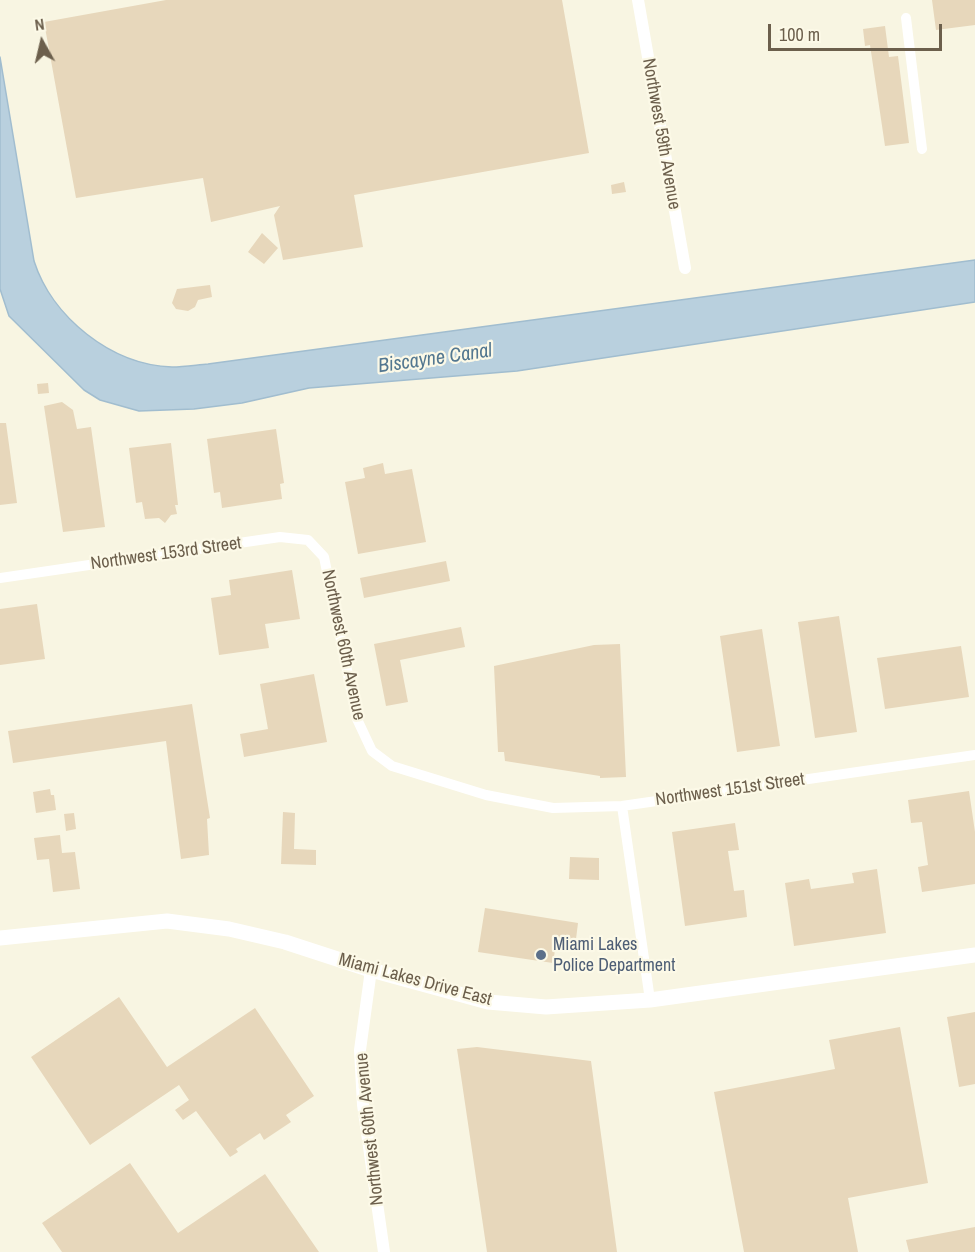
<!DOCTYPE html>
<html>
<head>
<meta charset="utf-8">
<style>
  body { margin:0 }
  #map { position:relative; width:975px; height:1252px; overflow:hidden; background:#f8f5e2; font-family:"Archivo Narrow",sans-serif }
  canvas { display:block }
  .north { position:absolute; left:12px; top:12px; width:60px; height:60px; -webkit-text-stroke:4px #fcf9e7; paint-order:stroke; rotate:352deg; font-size:16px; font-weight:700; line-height:24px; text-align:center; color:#6c5f4c }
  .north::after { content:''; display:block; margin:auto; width:21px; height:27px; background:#6c5f4c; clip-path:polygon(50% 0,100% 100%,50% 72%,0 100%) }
  .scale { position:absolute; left:768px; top:24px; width:174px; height:27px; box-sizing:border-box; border:3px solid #6c5f4c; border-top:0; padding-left:8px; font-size:18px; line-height:21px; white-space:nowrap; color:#6c5f4c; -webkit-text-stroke:4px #fcf9e7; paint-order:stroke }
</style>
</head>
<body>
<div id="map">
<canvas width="975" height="1252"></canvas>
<div class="north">N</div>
<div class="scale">100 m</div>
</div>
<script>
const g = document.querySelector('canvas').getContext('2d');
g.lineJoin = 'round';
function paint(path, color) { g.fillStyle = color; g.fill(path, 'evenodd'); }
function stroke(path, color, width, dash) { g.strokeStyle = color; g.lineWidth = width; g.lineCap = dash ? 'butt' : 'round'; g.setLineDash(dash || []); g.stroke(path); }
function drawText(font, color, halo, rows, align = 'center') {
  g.font = font + ' "Archivo Narrow",sans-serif'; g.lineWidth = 4.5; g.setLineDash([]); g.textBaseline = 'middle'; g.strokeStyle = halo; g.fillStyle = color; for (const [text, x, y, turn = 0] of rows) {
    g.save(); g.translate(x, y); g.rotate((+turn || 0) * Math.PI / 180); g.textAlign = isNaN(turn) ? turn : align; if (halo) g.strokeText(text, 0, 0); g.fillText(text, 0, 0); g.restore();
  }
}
const water = new Path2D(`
  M0 57 34 261C52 317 111 365 172 367 184 367 196 365 208 364L975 260V302L517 371 309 388 242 403 194 409 139 411 100 400 84 390 9 316 0 289Z`);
const building = new Path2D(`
  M166 0H562L589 153 354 195 363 247 283 260 274 215 280 206 211 222 203 178 76 198 44 22Z
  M932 0H975V25L936 30Z
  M885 26 889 57 898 56 909 143 885 146 870 45 865 46 863 29Z
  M624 182 626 192 612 194 611 185Z
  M262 233 278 248 264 264 248 252Z
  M210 285 212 297 198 300 195 307 188 311 176 309 172 303 177 289Z
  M48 383 49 393 38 394 37 384Z
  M62 402 73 410 77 429 91 427 105 527 63 532 44 406Z
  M0 423H6L17 503 0 505Z
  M276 429 284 483 280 484 282 499 222 508 220 492 214 493 207 439Z
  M171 443 178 505H175L177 514 171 515 165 523 159 518 145 519 142 502 136 503 129 448Z
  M383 463 385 474 412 469 426 542 358 554 345 482 365 478 363 468Z
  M446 561 450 581 364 598 360 578Z
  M292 570 300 619 265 624 269 648 219 655 211 598 231 595 229 580Z
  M37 604 45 659 0 665V609Z
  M839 616 857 732 815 738 798 622Z
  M461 627 465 647 400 660 408 702 386 706 374 644Z
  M762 629 780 746 737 752 720 636Z
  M620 644 626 777 600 778V776L505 761 504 752H498L494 666 594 645Z
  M961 646 969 697 885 709 877 658Z
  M314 674 327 742 244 757 240 734 268 729 260 684Z
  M192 704 210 818 207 819 209 855 181 859 166 741 13 763 8 731Z
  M50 789 51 795H54L56 810 36 813 33 792Z
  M969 791 975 832V884L922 892 918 867 928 865 922 822 911 823 908 800Z
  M283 812 295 813 294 849 316 850V865L281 864Z
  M74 813 76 829 66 831 64 814Z
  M735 823 739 850 728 851 734 891 744 890 747 917 685 926 672 832Z
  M60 835 62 853 75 852 80 889 53 892 49 859 37 860 34 838Z
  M570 857 599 858V880L569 879Z
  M877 869 886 933 794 946 785 883 809 879 811 889 854 883 852 873Z
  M485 908 578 923 575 947 556 944 553 963 478 952Z
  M119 997 167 1067 255 1008 314 1096 286 1115 291 1122 264 1140 260 1133 236 1149 238 1152 230 1157 196 1111 183 1120 175 1110 189 1100 179 1085 90 1145 31 1057Z
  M975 1012V1084L959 1087 947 1017Z
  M900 1027 928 1183 848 1198 858 1252H744L714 1092 835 1069 829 1040Z
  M477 1047 591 1061 617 1252H487L457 1049Z
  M130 1163 178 1233 265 1174 319 1252H62L42 1223Z
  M975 1227V1252H909L906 1240Z`);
const minor = new Path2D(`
  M906 18 922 149
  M0 578 280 537 308 540 324 557 357 719 372 751 392 766 486 795 553 808 622 806 975 755
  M622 806 650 1000`);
const tertiary = new Path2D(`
  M638 0 685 268
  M371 970 360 1050 363 1105 384 1252`);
const secondary = new Path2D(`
  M0 938 167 921 229 929 285 942 371 970 488 1002 546 1007 650 1000 975 955`);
const markers = [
  [541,955,6,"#5c6f8a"]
];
const streetNames = [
  ["Northwest 59th Avenue",661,134,80],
  ["Northwest 153rd Street",166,554,-8],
  ["Northwest 60th Avenue",343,645,78],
  ["Northwest 151st Street",730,790,-8],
  ["Miami Lakes Drive East",415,980,15],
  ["Northwest 60th Avenue",370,1129,-96]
];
const serviceNames = [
  ["Miami Lakes",553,945],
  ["Police Department",553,966]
];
const waterNames = [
  ["Biscayne Canal",435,359,-8]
];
paint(water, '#b9d0de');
stroke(water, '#a1bdcf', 1.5);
paint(building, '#e7d7bb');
stroke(minor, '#fff', 10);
stroke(tertiary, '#fff', 12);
stroke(secondary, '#fff', 15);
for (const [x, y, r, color] of markers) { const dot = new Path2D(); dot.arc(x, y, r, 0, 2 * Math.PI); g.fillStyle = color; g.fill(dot); stroke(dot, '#fcf9e7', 2); }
drawText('18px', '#6c5f4c', '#fcf9e7', streetNames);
drawText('18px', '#4e5e75', '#fcf9e7', serviceNames, 'left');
drawText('italic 20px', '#537790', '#fcf9e7', waterNames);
</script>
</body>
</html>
